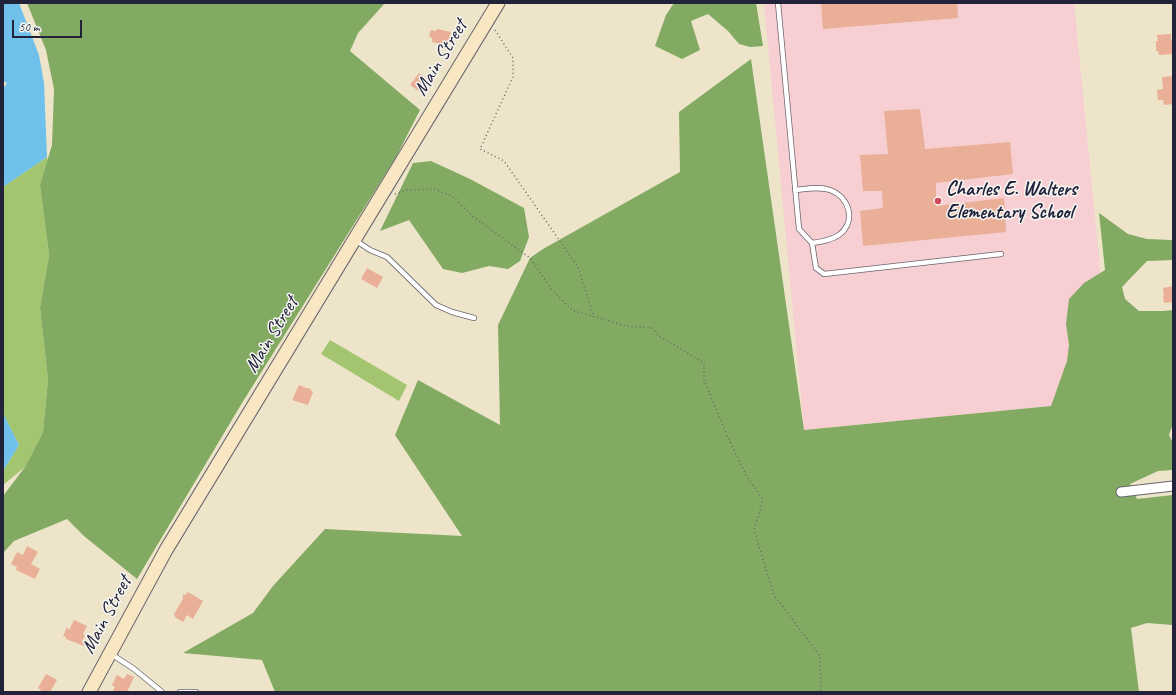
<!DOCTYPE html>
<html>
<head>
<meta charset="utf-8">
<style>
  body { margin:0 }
  #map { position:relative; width:1176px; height:695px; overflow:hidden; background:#ede4c9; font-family:Caveat,sans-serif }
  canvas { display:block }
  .frame { position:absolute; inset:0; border:4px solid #22223b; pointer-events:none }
  .scale { position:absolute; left:12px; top:20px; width:70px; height:18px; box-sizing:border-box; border:2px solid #22223b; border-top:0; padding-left:5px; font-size:12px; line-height:14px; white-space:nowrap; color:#22223b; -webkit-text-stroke:3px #f6f6f2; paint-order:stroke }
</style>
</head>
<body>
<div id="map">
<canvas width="1176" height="695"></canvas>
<div class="frame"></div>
<div class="scale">50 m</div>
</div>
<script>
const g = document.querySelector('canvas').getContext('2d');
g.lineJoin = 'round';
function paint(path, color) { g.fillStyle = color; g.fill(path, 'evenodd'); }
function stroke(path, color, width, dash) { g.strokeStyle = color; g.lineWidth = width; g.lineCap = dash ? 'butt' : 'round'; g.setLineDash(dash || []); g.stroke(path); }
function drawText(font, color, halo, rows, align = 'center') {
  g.font = font + ' Caveat,sans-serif'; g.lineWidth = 3; g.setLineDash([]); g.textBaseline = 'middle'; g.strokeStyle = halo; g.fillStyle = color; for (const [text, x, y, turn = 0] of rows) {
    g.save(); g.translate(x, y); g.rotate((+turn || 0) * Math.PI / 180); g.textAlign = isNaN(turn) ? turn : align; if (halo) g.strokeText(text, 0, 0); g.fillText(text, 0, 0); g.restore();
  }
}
const built = new Path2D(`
  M764 3H1074L1113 400 804 430Z`);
const green = new Path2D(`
  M47 157 48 161 40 185 49 255 40 308 48 380 43 432 25 467 3 485V471L19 445 3 413V187Z
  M330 340 407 385 399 401 321 354Z`);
const forest = new Path2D(`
  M27 3H385L358 33 350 51 420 110 396 157 242 403 137 579 84 536 67 519 14 541 3 553V496L25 467 43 432 48 380 40 308 49 255 40 185 52 145 54 89 46 50Z
  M674 3H756L763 46 750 47 739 44 728 31 708 14 691 21 700 50 682 59 655 46 666 15Z
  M751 59 804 430 1051 406 1067 361 1069 345 1066 324 1069 299 1084 283 1105 270 1099 213 1128 234 1147 239 1172 240 1173 260 1147 261 1122 287 1125 299 1139 311H1163L1173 310V423L1169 435 1173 443V470L1158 471 1130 484 1137 499 1173 495V625L1147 623 1131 628 1139 692H275L262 660 183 653 253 613 273 586 325 529 462 536 395 435 418 380 500 425 498 325 530 258 543 249 680 172 679 112Z
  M431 161 470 179 524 208 529 237 520 261 508 269 489 266 462 273 443 269 409 220 380 231 413 163Z`);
const water = new Path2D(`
  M3 3H19L39 55 44 83 47 157 3 187V89L7 83 3 81Z
  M3 413 19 445 3 471Z`);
const building = new Path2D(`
  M821 3H957L958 18 823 29Z
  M437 29 451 32 448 46 432 42V38L429 36 431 30 436 31Z
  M1171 34V40L1173 39V54L1159 55 1158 51H1156V41H1158L1157 35Z
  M419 73 429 80 420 92 410 85Z
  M1173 76V104L1164 105 1163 100H1158L1157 90 1163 89 1162 77Z
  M920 109 925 149 1010 142 1013 174 936 183V206L1004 198 1006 232 863 246 860 211 883 208 882 191H863L860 155 888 154 884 111Z
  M367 268 383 277 377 288 361 279Z
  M1173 286V302L1164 303 1163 296H1164L1163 288Z
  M299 385 306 388H309L313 392 308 405 292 400Z
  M27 546 38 552 31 564 40 569 35 579 16 570 17 567 11 564 17 552 23 555Z
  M188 592 203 601 193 619 187 615 183 622 175 617 174 614 183 599V594L185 595Z
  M74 620 87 626 83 634 85 635 82 642 85 645 84 646 66 639V637L63 636 67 627 69 630Z
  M46 674 57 680 50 692H40L41 690 38 688Z
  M127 674 134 677 127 692H112L115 687 112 685 117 675 124 679Z`);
const path = new Path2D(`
  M495 30 513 58V77L480 149 504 161 578 267 594 317
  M395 194 407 190 434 189 452 196 475 218 530 258 552 290 572 310 626 326 652 328 659 336 704 363V380L726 433 746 475 763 500 754 530 774 595 820 656 821 692`);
const service = new Path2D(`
  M778 3 799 229 812 243 816 268 824 274 1001 254
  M795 190C806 189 819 186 830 190 849 197 857 221 839 235 831 240 821 242 812 243
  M355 240 370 250 387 257 436 305 452 312 474 318
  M111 654 134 669 162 692
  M180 692H196`);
const minor = new Path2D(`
  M1121 492 1173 486`);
const secondary = new Path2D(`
  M89 692 166 550 498 3`);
const markers = [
  [938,201,4,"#d1495b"]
];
const streetNames = [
  ["Main Street",441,58,-59],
  ["Main Street",272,335,-59],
  ["Main Street",107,615,-62]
];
const poiNames = [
  ["Charles E. Walters",946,190],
  ["Elementary School",946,213]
];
paint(built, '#f7cfd2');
paint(green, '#a3c56f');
paint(forest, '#82aa62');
paint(water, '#6fc0ea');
paint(building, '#e9af97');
stroke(service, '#69666d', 6);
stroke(minor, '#69666d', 11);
stroke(secondary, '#69666d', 15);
stroke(path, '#69666d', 1.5, [1, 3]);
stroke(service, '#fff', 4.5);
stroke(minor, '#fff', 9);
stroke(secondary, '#f9e7c3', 13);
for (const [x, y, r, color] of markers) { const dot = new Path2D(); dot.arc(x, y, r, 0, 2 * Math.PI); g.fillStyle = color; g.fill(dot); stroke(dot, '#f6f6f2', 1.5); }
drawText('20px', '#22223b', '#f6f6f2', streetNames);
drawText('bold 20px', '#22223b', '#f6f6f2', poiNames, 'left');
</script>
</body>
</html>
